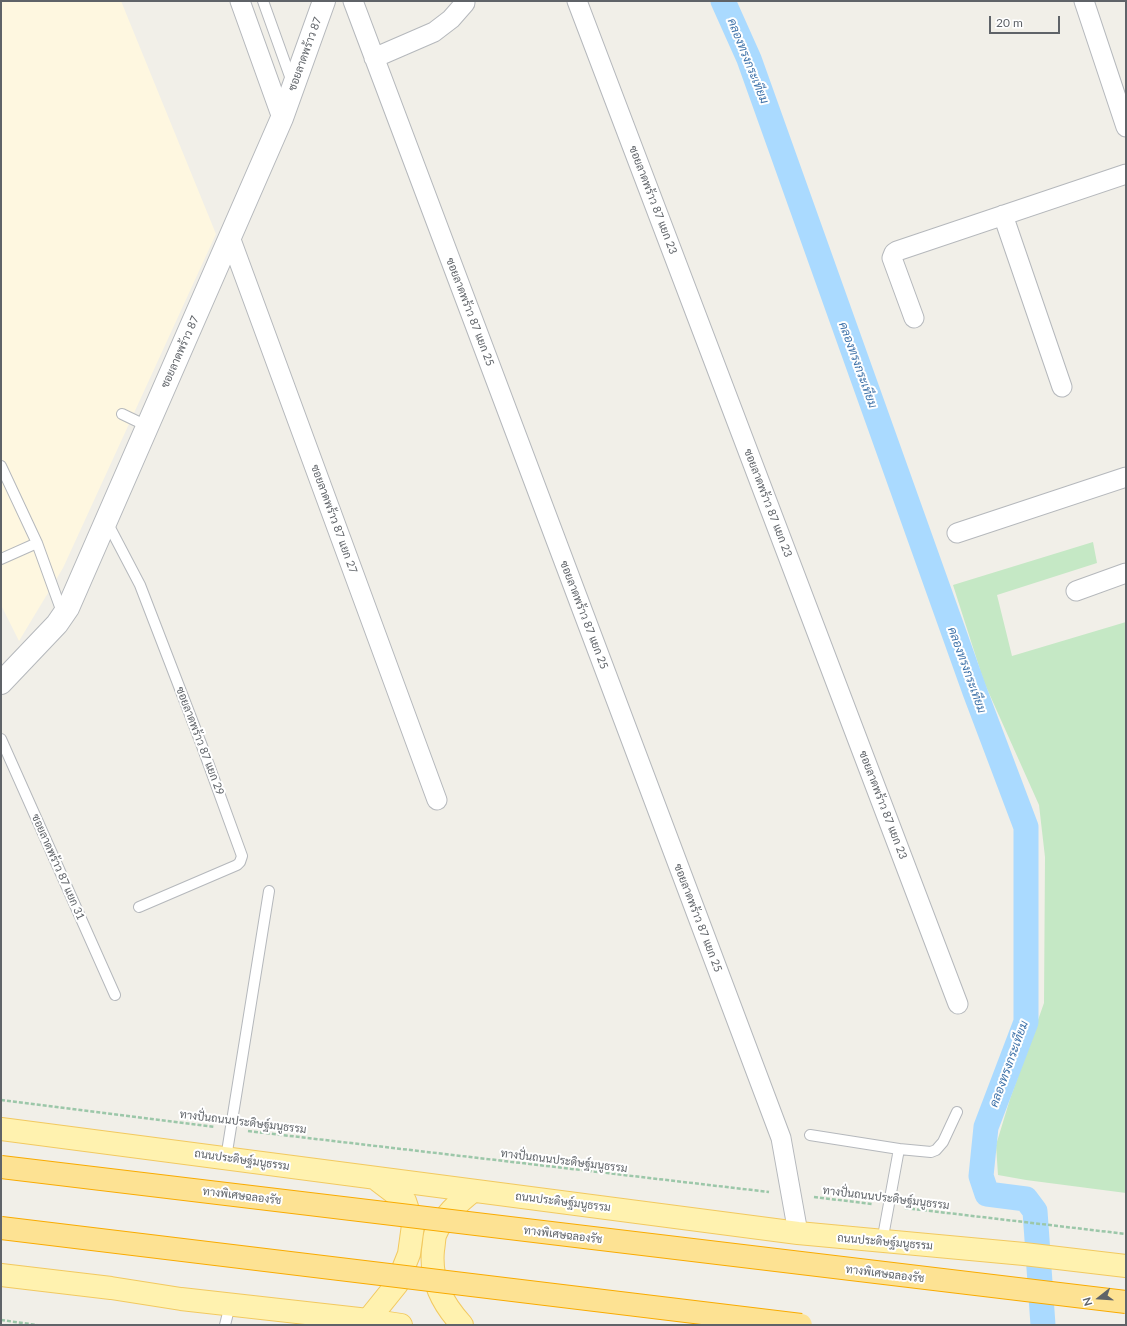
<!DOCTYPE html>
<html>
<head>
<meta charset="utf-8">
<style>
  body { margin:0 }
  #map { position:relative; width:1127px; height:1326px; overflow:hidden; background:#f1efe8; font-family:Lato,sans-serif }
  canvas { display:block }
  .frame { position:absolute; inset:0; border:2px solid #5f6368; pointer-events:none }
  .north { position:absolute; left:1079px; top:1278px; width:40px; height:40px; -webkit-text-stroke:3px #fff; paint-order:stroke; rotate:253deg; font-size:11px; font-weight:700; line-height:16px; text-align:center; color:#5f6368 }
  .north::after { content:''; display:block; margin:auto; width:14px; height:18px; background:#5f6368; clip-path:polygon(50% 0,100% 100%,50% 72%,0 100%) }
  .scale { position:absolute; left:989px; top:16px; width:71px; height:18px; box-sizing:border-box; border:2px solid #5f6368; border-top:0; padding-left:5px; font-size:12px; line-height:14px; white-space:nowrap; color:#5f6368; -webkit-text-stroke:3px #fff; paint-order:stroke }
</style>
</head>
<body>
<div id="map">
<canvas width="1127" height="1326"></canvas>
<div class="frame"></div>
<div class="north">N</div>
<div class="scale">20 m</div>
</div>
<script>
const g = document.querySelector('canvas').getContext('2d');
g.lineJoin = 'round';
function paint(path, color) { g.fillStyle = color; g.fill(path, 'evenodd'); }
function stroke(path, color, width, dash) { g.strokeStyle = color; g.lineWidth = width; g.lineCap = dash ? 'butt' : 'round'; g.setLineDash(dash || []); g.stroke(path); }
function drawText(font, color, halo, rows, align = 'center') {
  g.font = font + ' Lato,Sarabun,sans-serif'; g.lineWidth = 4; g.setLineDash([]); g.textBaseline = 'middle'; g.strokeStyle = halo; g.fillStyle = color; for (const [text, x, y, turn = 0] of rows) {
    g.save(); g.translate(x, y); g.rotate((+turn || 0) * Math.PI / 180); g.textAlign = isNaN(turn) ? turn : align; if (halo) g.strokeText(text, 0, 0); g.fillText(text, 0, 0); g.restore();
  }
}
const commercial = new Path2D(`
  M1 1H121L216 234 63 568 19 641 1 605Z`);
const green = new Path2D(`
  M1093 542 1097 563 997 595 1012 656 1126 622V1193L1026 1180 998 1175 996 1145 1010 1099 1044 1003 1045 857 1039 805 984 682 953 585Z`);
const canal = new Path2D(`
  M723 1 749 59 975 692 1026 827V1022L986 1127 981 1176 987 1194 1026 1199 1035 1211 1043 1325`);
const path = new Path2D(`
  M1 1100 215 1127
  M248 1131 769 1192
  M814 1197 872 1204
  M905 1208 1126 1234
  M1 1320 37 1325`);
const service = new Path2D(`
  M263 1 292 82
  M122 414 147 426
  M1 466 37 543 63 615
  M107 522 140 585 202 746 242 856 240 862 237 865 139 907
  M1 559 37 543
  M1 739 115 995
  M810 1135 899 1149 931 1152 936 1150 943 1142 957 1112
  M226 1158 269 891
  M882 1242 899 1149
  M225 1325 230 1305`);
const minor = new Path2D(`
  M240 1 282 118
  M353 1 781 1138 798 1233
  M577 1 958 1004
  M1084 1 1126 127
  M374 58 434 32 451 19 465 3
  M1003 215 1062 387
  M230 237 437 800
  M914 318 892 258 894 253 897 251 1126 174
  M957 533 1126 477
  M1076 591 1126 573`);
const tertiary = new Path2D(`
  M1 683 57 624 68 608 282 118 324 1`);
const primary = new Path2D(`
  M1 1129 798 1233 1024 1254 1126 1266
  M1 1275 111 1288 181 1299 368 1320 401 1325
  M368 1320 397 1284 409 1254 413 1225 405 1201 376 1179
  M462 1325C442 1303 430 1280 433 1250 434 1245 434 1239 435 1235 443 1216 458 1203 473 1191`);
const motorwayBridge = new Path2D(`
  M1 1167 1126 1302
  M1 1228 801 1325`);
const streetNames = [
  ["ซอยลาดพร้าว 87",305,54,-70],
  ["ซอยลาดพร้าว 87 แยก 23",653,200,69],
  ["ซอยลาดพร้าว 87 แยก 25",470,312,69],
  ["ซอยลาดพร้าว 87",180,352,-66],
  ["ซอยลาดพร้าว 87 แยก 23",768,503,69],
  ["ซอยลาดพร้าว 87 แยก 27",334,519,70],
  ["ซอยลาดพร้าว 87 แยก 25",584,615,69],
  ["ซอยลาดพร้าว 87 แยก 29",200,741,69],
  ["ซอยลาดพร้าว 87 แยก 23",883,805,69],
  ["ซอยลาดพร้าว 87 แยก 31",58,867,66],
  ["ซอยลาดพร้าว 87 แยก 25",698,918,69],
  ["ทางปั่นถนนประดิษฐ์มนูธรรม",243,1122,7],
  ["ถนนประดิษฐ์มนูธรรม",242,1160,8],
  ["ทางปั่นถนนประดิษฐ์มนูธรรม",564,1161,7],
  ["ทางพิเศษฉลองรัช",242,1196,7],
  ["ทางปั่นถนนประดิษฐ์มนูธรรม",886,1198,7],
  ["ถนนประดิษฐ์มนูธรรม",563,1202,7],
  ["ทางพิเศษฉลองรัช",563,1235,7],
  ["ถนนประดิษฐ์มนูธรรม",885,1242,5],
  ["ทางพิเศษฉลองรัช",885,1274,7]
];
const waterNames = [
  ["คลองทรงกระเทียม",748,61,68],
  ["คลองทรงกระเทียม",858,365,70],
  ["คลองทรงกระเทียม",967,670,70],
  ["คลองทรงกระเทียม",1009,1064,-70]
];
paint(commercial, '#fef7e0');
paint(green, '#c5e8c5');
stroke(canal, '#aadaff', 25);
stroke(service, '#b5b8bc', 12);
stroke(minor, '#b5b8bc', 21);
stroke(tertiary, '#b5b8bc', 24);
stroke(primary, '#f2c960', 24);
stroke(path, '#9cc7a9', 2.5, [4, 2]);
stroke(service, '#fff', 10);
stroke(minor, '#fff', 19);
stroke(tertiary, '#fff', 22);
stroke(primary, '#fff2af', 22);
stroke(motorwayBridge, '#f9ab00', 24, []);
stroke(motorwayBridge, '#fde293', 22);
drawText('11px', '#5f6368', '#fff', streetNames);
drawText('italic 12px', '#4174aa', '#fff', waterNames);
</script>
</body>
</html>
